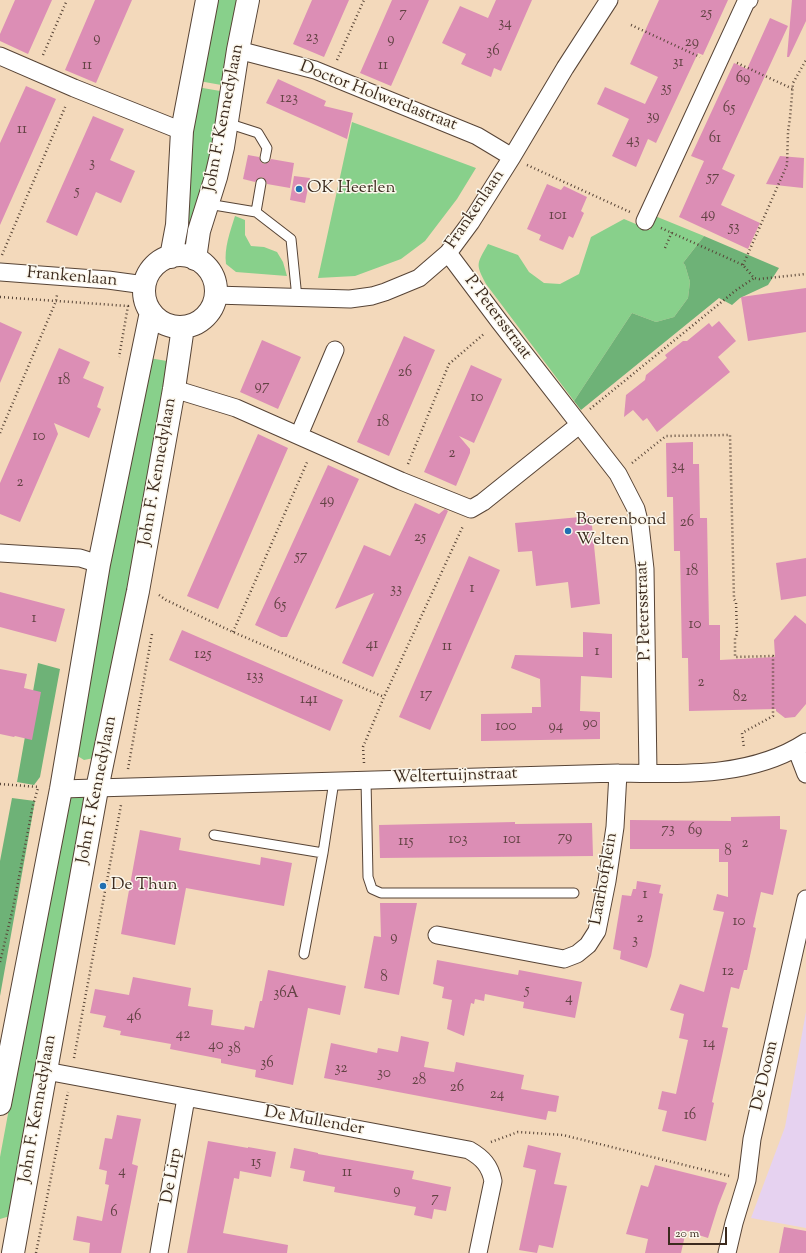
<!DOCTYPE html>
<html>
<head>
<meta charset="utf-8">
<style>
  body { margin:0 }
  #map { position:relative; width:806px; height:1253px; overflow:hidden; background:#f3d9bb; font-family:"Sorts Mill Goudy",serif }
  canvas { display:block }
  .scale { position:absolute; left:668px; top:1227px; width:59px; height:18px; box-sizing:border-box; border:2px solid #3b2a1e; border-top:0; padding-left:5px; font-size:12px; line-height:14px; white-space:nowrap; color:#3b2a1e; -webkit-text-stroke:3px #fbf7ec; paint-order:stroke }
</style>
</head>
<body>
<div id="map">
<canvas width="806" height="1253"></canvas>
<div class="scale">20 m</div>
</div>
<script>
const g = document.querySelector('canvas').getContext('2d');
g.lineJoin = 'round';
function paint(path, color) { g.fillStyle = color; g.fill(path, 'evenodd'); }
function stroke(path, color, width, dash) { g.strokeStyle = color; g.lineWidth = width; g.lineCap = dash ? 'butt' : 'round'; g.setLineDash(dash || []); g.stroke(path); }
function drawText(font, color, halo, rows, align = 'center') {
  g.font = font + ' "Sorts Mill Goudy",serif'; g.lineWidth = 3; g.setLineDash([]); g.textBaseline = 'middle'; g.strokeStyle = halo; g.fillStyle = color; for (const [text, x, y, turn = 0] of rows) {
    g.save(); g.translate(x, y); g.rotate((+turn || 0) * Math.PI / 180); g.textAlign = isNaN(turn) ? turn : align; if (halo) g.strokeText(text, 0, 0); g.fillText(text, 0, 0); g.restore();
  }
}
const built = new Path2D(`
  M806 1012V1228L751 1218 785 1127Z`);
const green = new Path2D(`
  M213 0H243L227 86 199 81Z
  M197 87 226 92 219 132 191 222 182 221Z
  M352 122 476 168 457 199 425 241 401 259 355 276 318 278Z
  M235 216 245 220V235L251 246 264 247 277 252 283 262 287 276 236 272 226 264C224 248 230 232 235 216Z
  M655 216 704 236 683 263 685 265 690 282 688 298 674 317 656 322 632 313 574 401 486 284C475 263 477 264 488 244L518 255 529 272 544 283 560 284 579 274 591 237 624 219 650 230Z
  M149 358 173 362 94 758 84 760 76 755 142 379Z
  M73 795H80L86 799 10 1216 0 1219V1157L66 802Z`);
const forest = new Path2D(`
  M704 236 779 268 768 285 740 298 732 305 719 298 581 410 574 401 632 313 656 322 674 317 688 298 690 282 685 265 683 263Z
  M38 663 60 669 40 777 34 785 17 782Z
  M12 798 35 801 0 996V861Z`);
const building = new Path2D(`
  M15 0H52L28 54 0 41V34Z
  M95 0H132L96 83 65 70Z
  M312 0H349L324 57 293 44Z
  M392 0H429L391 86 360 73Z
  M496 0H532L501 71 494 68 491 77 461 64 466 54 442 43 460 6 488 18Z
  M659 0H728L703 55 698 53 656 143 648 139 636 167 612 156 629 119 597 104 605 87 645 104 658 77 630 64Z
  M792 0H806V21L789 57H787Z
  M770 18 788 26 722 169 735 175 721 205 760 223 748 249 679 217 704 161 691 156 734 63 747 69Z
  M278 79 326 101 324 106 353 113 347 139 266 103Z
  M26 86 56 99 0 225V143Z
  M93 116 124 129 110 160 135 171 121 203 96 192 77 236 46 222Z
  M248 155 259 157 261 162 264 164 269 162 271 159 294 163 290 188 267 184 266 181 262 177 259 178 255 182 243 179Z
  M780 156 804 158 803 188 766 184Z
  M294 176 310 178 305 203 290 200Z
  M547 184 561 190 564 186 587 197 581 211 584 213 573 238 569 236 563 250 539 240 541 235 527 229Z
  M806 288V332L748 341 741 297Z
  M719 321 736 341 718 357 730 372 657 432 647 418 643 421 633 410 624 417 626 395 645 380 646 375 667 358 665 355 683 341H687L709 323 712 327Z
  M0 322 22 332 0 383Z
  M404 336 435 350 389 456 357 442Z
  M262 340 301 357 278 409 240 392Z
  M59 348 90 362 83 378 104 387 97 407 101 409 89 438 54 423 58 434 20 522 0 514V483Z
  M471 365 502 379 474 443 459 436 470 449V453L456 486 424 472Z
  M258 434 288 448 218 609 187 596Z
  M693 442V464H699L700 518H707L709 625H720V660L775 657 774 640 795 615 806 624V704L795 717 785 718 776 711V709L689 711 688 658H682L680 551H674L673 497H667L666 443Z
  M328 465 359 479 287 637H281L255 625Z
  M415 503 439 514 445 509 448 511 373 677 342 663 374 593 335 609 364 545 390 556Z
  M591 516 600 604 571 608 568 582 536 586 532 551 518 552 515 523Z
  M469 556 500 570 430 730 399 717Z
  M806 558V596L781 600 776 563Z
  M0 592 65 609 56 642 0 627Z
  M182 630 343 700 330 731 169 660Z
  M583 632 612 634V678L581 676 580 711 600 712V739L481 741V714L532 713V707H541L540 679 511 668 515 655 583 657Z
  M0 669 27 674 24 688 41 692 32 740 15 736 14 737 0 734Z
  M780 816V829L787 830 773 895 761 892 753 927 756 928 747 970H744L739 989 731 987 722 1027 728 1028 712 1102 714 1103 706 1141 662 1131 667 1111 658 1109 662 1091 676 1094 688 1040 679 1038 684 1014 670 1010 680 984 704 992 724 912 713 910 717 894 728 897V862H719V849H630V820L731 821V817Z
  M515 822V824L592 823 593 856 380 858 379 825Z
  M140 830 181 838 179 850 260 865 261 857 292 863 284 906 186 888 175 945 121 934Z
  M637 881 661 885 659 893 663 894 651 956 647 968 620 959 621 951 613 949 622 895 631 896 633 889H636Z
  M380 903H417L399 995 364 988 374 936 381 937Z
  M437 960 518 975 519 970 582 982 575 1018 523 1008 524 1002 485 994 484 1001 475 999 474 1004 471 1003 464 1036 447 1029 452 1000 442 998 444 987 433 984Z
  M268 970 346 986 340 1015 308 1008 293 1085 255 1077 256 1070 221 1063V1059L170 1049 171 1044 120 1035 121 1031 103 1027 106 1016 90 1013 95 989 129 995 133 977 191 988 188 1006 213 1010 211 1025 244 1030 245 1026 254 1028 260 1001H262Z
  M401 1036 429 1042 424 1067 454 1072 456 1062 524 1075 521 1089 559 1096 556 1112 548 1111 546 1120 324 1078 331 1043 377 1053 378 1048 398 1052Z
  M117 1115 141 1119 132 1164 138 1166 121 1253H89L90 1243 73 1240 77 1216 102 1221 109 1185 105 1184 107 1171 99 1169 105 1138 112 1139Z
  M208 1141 248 1148V1147L276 1152 271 1177 240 1171 239 1179 234 1178 223 1233 288 1245 287 1253H187Z
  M528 1145 561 1153 554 1184 567 1186 553 1248 539 1245 537 1253 519 1250 536 1170 523 1167Z
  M294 1148 318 1153V1154L414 1171 412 1179 451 1187 446 1211 434 1209 432 1219 414 1215 416 1207 334 1192 335 1187 303 1181 305 1171 290 1168Z
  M655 1165 727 1183 718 1206 708 1238 686 1231 681 1253H645L648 1239 626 1234 641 1185 648 1187Z
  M784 1227 806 1231V1253H779Z`);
const path = new Path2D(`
  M631 25 700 57
  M43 55 67 0
  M337 60 364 0
  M737 63 793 89
  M527 165 630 212
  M661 228 743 265 754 278 759 279 806 274
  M665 248 672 232
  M2 255 66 105
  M743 265 787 165 788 132 790 118 793 83 806 60
  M0 297 128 306 119 357
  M204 322 205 316
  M590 409 735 291 754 278
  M0 433 56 301 57 295
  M632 463 666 436 730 435 734 599 736 602 737 634 735 638V657L773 656V716L742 733 744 748
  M408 464 449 364 485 333
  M159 595 166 600 233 632 384 697
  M233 632 308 460
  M364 763 363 747 384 697 463 526
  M128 769 152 634
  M0 784 39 787
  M0 962 13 908 33 805 38 788
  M74 1058 121 805
  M491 1142 518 1132 563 1135 729 1176
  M36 1253 68 1092`);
const service = new Path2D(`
  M227 123 258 133 267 148 265 158
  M208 204 256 212 291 239 297 298
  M256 212 261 183
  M366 780 368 877 372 889 381 893H574
  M214 835 323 853
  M304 954 323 853 334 781`);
const minor = new Path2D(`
  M238 50 315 70 477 136 512 157
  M0 56 74 88 182 131
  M645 221 746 2 749 0
  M448 253 499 321 618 474 636 509 640 525 645 569 648 773
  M0 272 108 280 145 285
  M215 295 350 299 372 296 385 292 419 278 448 253 471 222 512 157 565 68 609 0
  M174 389 236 408 401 481 471 509 483 502 579 425
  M299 435 335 350
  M0 553 80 558 99 564
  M796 748 806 774
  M61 789 618 773C681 774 751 778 806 742
  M437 935 564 959 577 954 588 945 597 931 607 881 615 827 618 773
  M46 1071 469 1150C483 1158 490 1166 493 1181L478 1253
  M159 1253 186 1098
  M727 1253 734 1223 747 1180 752 1139 806 899`);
const tertiary = new Path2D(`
  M144 291a36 36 0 1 1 72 0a36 36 0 1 1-72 0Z
  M171 257 177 225 182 131 207 0
  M195 259 199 231 216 177 223 147 238 50 248 0
  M0 1104 61 789 99 564 151 312
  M13 1253 97 789 138 591 174 389 183 327`);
const markers = [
  [299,189,4,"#1f6fb2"],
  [568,531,4,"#1f6fb2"],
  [103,886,4,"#1f6fb2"]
];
const numberNames = [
  ["7",403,14],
  ["25",706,14],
  ["34",505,24],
  ["23",312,38],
  ["9",97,39],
  ["9",391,40],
  ["29",692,43],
  ["36",493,52],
  ["31",678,63],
  ["11",87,66],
  ["11",383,66],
  ["69",743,79],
  ["35",666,89],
  ["123",289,99],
  ["65",729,109],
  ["39",653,117],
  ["11",22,130],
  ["61",715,139],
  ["43",633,141],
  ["3",92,164],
  ["57",713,178],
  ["5",77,192],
  ["49",708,215],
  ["101",558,216],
  ["53",734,228],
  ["26",405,373],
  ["18",64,381],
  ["97",262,387],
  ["10",477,398],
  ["18",383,423],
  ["10",39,437],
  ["2",452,454],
  ["34",678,467],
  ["2",20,483],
  ["49",327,501],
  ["26",687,523],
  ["25",420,538],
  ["57",301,557],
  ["18",692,572],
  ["1",472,589],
  ["33",396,590],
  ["65",280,606],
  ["1",34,619],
  ["10",695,625],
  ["41",372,645],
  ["11",447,647],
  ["1",597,652],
  ["125",203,655],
  ["133",255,677],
  ["2",701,683],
  ["17",426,695],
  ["82",740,698],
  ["141",309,700],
  ["90",590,724],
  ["100",506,727],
  ["94",556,727],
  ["73",668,830],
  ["69",695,831],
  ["79",565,838],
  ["103",458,840],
  ["101",512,840],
  ["115",406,842],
  ["2",745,844],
  ["8",728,852],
  ["1",645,895],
  ["2",640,919],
  ["10",739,922],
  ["9",394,938],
  ["3",635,941],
  ["12",728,972],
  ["8",384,978],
  ["5",527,991],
  ["36A",286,994],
  ["4",569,999],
  ["46",134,1017],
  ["42",183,1035],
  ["14",709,1044],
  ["40",216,1046],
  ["38",234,1050],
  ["36",267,1064],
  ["32",341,1069],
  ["30",384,1074],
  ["28",419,1081],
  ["26",457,1088],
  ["24",497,1095],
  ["16",690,1116],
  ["15",256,1163],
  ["4",122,1172],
  ["11",347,1173],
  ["9",397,1191],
  ["7",435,1199],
  ["6",114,1213]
];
const streetNames = [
  ["Doctor Holwerdastraat",378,97,21],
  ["John F. Kennedylaan",225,118,-79],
  ["Frankenlaan",476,210,-56],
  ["Frankenlaan",72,278,5],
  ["P. Petersstraat",497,318,53],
  ["John F. Kennedylaan",159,472,-80],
  ["P. Petersstraat",645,611,-92],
  ["Weltertuijnstraat",455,777,-2],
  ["John F. Kennedylaan",98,790,-79],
  ["Laarhofplein",605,879,-80],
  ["De Doom",766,1076,-77],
  ["John F. Kennedylaan",39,1109,-80],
  ["De Mullender",314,1122,10],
  ["De Lirp",173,1176,-80]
];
const poiNames = [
  ["OK Heerlen",307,189],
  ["Boerenbond",576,521],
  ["Welten",576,541],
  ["De Thun",111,886]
];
paint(built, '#e6d2f0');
paint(green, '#88d08b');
paint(forest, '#6eb277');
paint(building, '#dc8eb5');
stroke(service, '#574436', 11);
stroke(minor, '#574436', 19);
stroke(tertiary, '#574436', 24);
stroke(path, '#574436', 2.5, [1, 3]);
stroke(service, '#fff', 9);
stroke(minor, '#fff', 17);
stroke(tertiary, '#fff', 22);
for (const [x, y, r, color] of markers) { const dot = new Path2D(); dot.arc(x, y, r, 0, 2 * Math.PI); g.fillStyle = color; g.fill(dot); stroke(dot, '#fbf7ec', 1.5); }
drawText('15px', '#634344', null, numberNames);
drawText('17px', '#3b2a1e', '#fbf7ec', streetNames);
drawText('17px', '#3b2a1e', '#fbf7ec', poiNames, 'left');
</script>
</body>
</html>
